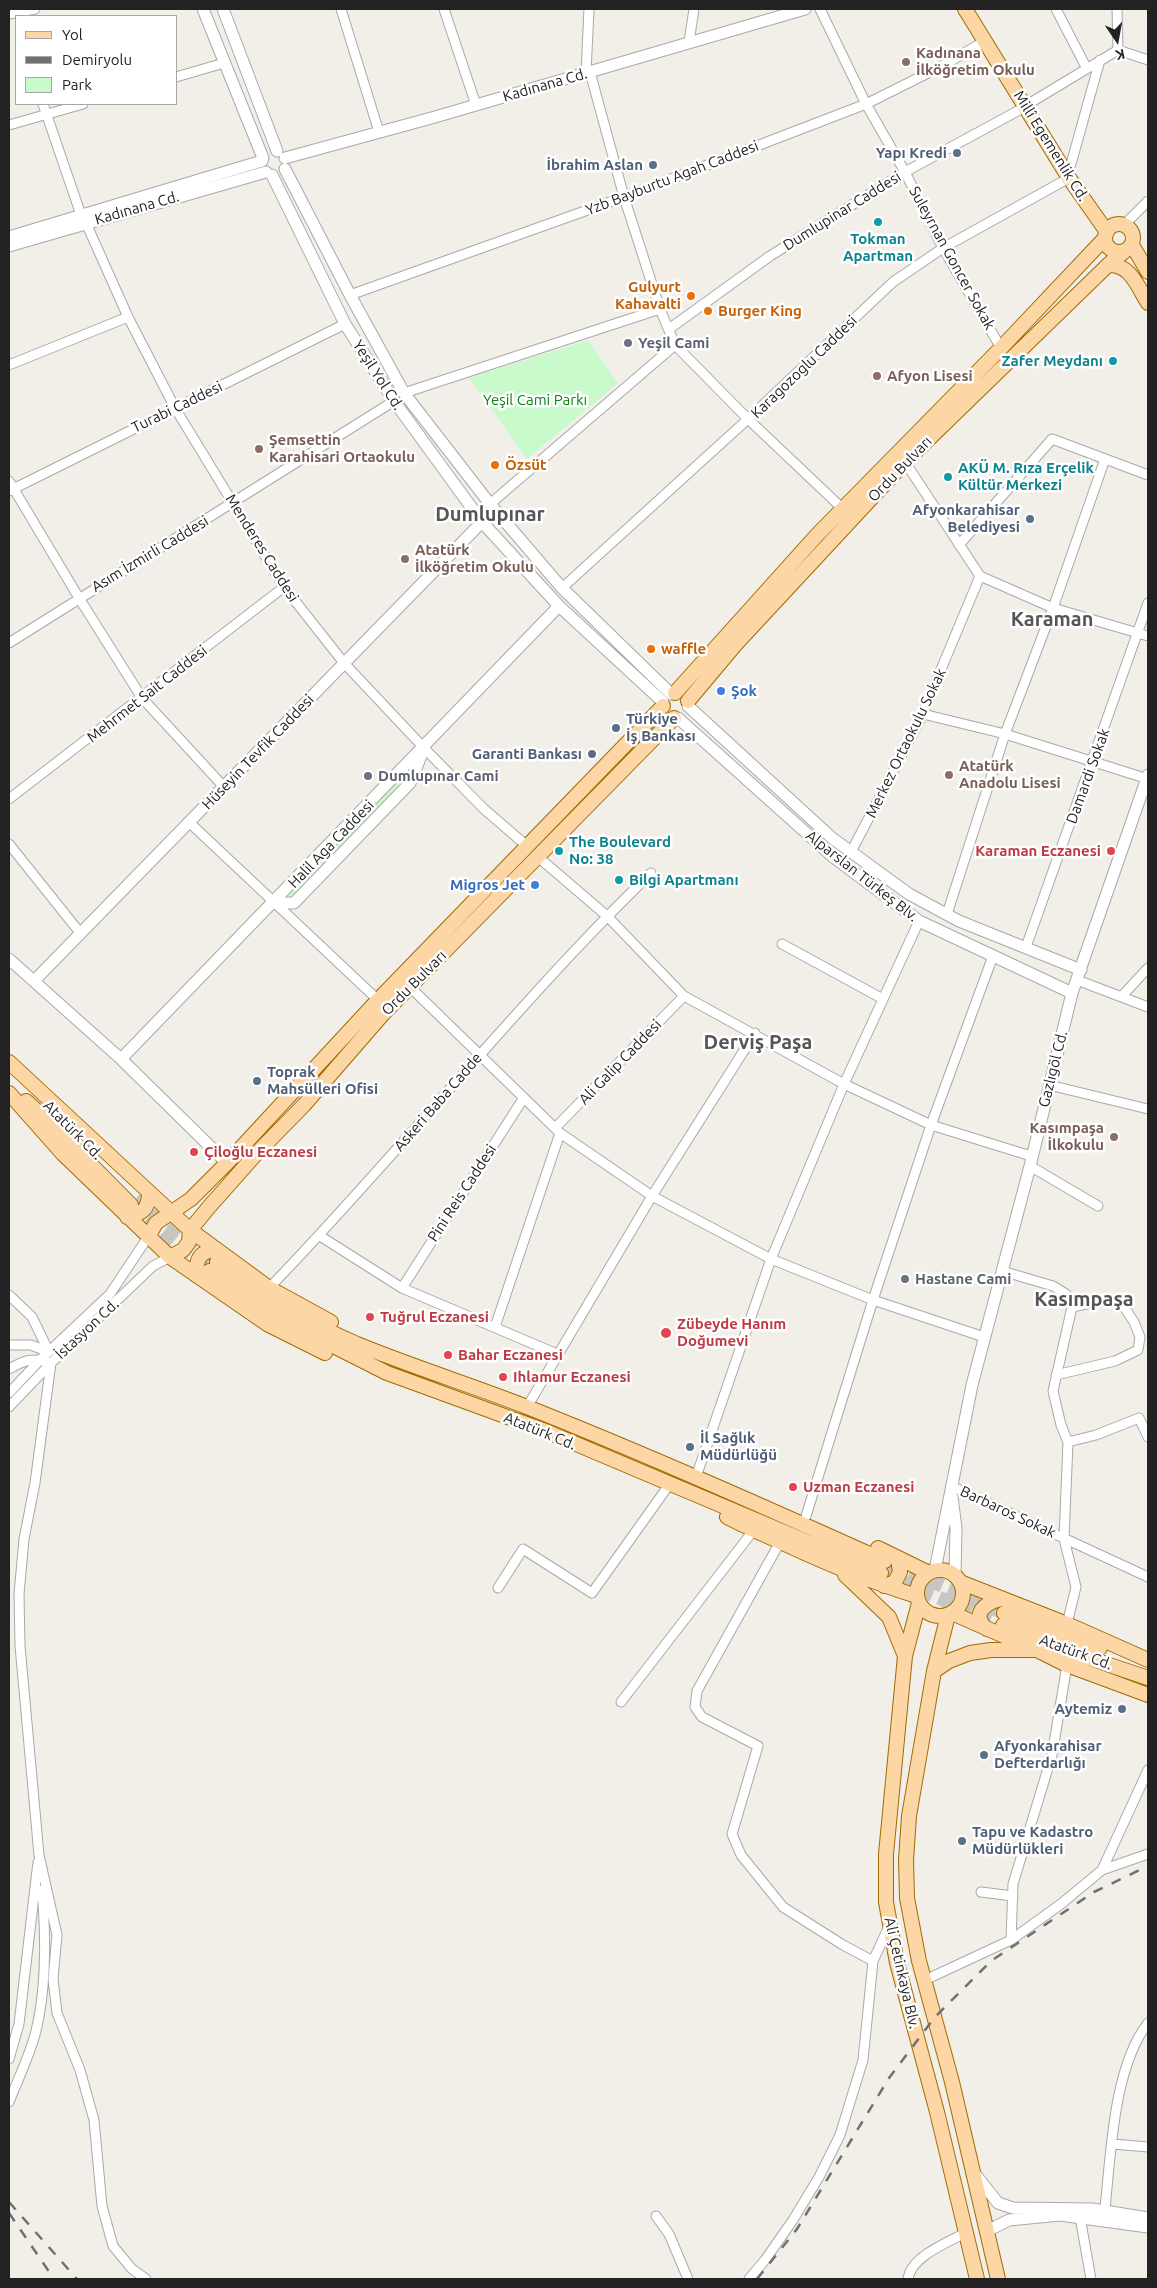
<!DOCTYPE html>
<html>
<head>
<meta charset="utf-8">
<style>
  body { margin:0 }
  #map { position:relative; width:1157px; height:2288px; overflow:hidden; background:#f2efe9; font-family:Ubuntu,sans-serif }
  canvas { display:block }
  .frame { position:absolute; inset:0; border:10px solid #222; pointer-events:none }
  .legend { position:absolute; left:15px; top:15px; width:162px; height:90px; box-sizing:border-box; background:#fff; border:1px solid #a7a7a7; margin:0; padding:6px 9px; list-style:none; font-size:15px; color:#222 }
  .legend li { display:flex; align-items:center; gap:10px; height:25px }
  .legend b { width:25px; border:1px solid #a7a7a7 }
  .north { position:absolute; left:1092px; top:15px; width:50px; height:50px; -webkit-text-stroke:4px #fff; paint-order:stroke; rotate:168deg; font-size:14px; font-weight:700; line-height:20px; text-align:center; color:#222 }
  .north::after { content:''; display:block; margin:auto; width:18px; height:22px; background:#222; clip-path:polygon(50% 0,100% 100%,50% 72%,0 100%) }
</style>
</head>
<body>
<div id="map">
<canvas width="1157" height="2288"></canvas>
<div class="frame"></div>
<ul class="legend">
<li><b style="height:6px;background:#fcd6a4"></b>Yol</li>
<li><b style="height:6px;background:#707070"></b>Demiryolu</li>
<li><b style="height:14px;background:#c8facc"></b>Park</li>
</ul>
<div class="north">K</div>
</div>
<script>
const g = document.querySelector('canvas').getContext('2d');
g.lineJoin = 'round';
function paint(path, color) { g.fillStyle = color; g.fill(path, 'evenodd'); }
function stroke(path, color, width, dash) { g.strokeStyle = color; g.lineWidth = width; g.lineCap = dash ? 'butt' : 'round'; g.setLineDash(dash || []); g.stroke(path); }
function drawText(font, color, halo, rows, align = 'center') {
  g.font = font + ' Ubuntu,sans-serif'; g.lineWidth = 5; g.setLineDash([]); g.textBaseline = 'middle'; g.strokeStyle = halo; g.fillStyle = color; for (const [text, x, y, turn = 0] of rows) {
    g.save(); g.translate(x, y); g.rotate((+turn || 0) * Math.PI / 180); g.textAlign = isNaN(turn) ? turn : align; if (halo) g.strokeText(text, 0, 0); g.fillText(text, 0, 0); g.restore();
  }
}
const park = new Path2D(`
  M588 340 618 383 527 459 469 378Z
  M394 780 402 791 296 901 285 891Z`);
const primaryTunnel = new Path2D(`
  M138 1196 214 1260
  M131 1205 207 1269
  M891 1563 1004 1613
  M881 1573 1003 1625`);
const minor = new Path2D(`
  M341 9 379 132
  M444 9 476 105
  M820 9 866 104 905 172 943 248 1001 348
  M1056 9 1086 67
  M1117 9 1118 50
  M9 14 35 9
  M689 42 694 9
  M590 72 624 197 660 309 675 345 748 419 843 509
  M586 73 589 9
  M176 77 224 63
  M1030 103 1118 50 1148 60
  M43 104 81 215
  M9 125 83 104
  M1071 164 1100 60
  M86 223 128 317 175 408 284 587 344 663 424 748 484 809 527 846
  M1124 225 1148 201
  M350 295 624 197 866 104 942 66 985 41
  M669 329 770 256 905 172 1025 107
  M9 365 128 317
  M404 393 660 309
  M905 462 980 576 1053 608 1148 636
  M9 481 79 598 142 698 224 787
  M9 491 345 324
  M490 504 675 345
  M959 545 1052 439 1148 475
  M562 588 748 419 893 282 943 248 1069 178
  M9 643 394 401
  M923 714 1005 734 1148 779
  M9 799 284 587
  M190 823 378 1000
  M9 844 81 934
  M851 852 920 720 980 576
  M537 856 607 916 684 996 844 1084 931 1125 1031 1156
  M947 914 1005 734 1053 608 1105 459
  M782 944 883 999
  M1026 947 1148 603
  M1077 980 1148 1007
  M410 987 560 1133 652 1196 771 1259 873 1300 984 1337
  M1122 996 1148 968
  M1049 1085 1148 1109
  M555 1128 684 996
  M1030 1166 1098 1206
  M320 1236 402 1288 557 1354
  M1002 1271 1053 1286 1066 1294 1072 1307
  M269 1288C400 1153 516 1004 651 873
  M402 1288 523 1099
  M9 1295 32 1317 49 1352
  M495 1327 560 1133
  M9 1345H31L49 1352
  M9 1369C25 1360 32 1357 51 1363L35 1483 24 1539 19 1594 20 1646 39 1855 57 1935 53 1979 57 2013 80 2070 94 2120 102 2206 113 2246 132 2269 146 2279
  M1056 1375 1115 1361 1138 1350 1140 1337 1134 1322 1120 1301 1105 1300 1072 1307
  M9 1393 40 1360 110 1294 148 1237
  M9 1407 51 1363 153 1266 170 1257
  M527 1407 652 1196 755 1033
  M1068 1442 1096 1435 1139 1418 1148 1437
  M696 1477 771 1259 844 1084 919 921
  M951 1486 1148 1577
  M806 1516 873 1300 931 1125 993 956
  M780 1542 697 1691 695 1707 702 1717 758 1746 732 1834 741 1855 783 1907 843 1945 873 1961
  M498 1588 523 1549 592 1593 669 1485
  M1067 1624 1076 1587 1064 1539 1068 1442 1061 1425 1053 1391 1072 1307
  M621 1702 753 1531
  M1102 1870 1148 1854
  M981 1892 1013 1896
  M1011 1940 1013 1884 1052 1755 1067 1665
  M925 1980 1011 1940 1061 1904 1102 1870 1148 1770
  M9 2059 19 2024 38 1862
  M9 2102C18 2079 30 2055 36 2031 47 1985 46 1936 42 1890
  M1113 2144 1148 2147
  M656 2216 669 2234 688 2279
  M1080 2217 1091 2279
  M1104 2217C1111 2159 1112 2069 1148 2023
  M749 2279 765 2260 793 2220 819 2177 840 2135 863 2060 873 1961 890 1924
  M908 2279C911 2256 949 2242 967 2232`);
const tertiary = new Path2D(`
  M203 9 263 158
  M223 9 277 151
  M285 158 435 117 805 9
  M285 169 350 295 404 393 490 504 562 588 671 694
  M272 175 345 324 394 401 482 522 559 606 663 702
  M9 237 262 161
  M9 246 266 172
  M688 706 832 838 909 894 959 921 1081 970
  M678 718 832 856 919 921 1072 993
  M274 903H294L410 783 421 756
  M9 959 121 1059 227 1163
  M34 981 482 522
  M121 1059 559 606
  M952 1497 956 1528 955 1575
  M935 1570 972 1385 1030 1166 1072 993 1148 775
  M975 2174 998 2203 1013 2208 1092 2209 1148 2218
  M987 2231 1009 2220 1060 2215 1148 2227`);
const primary = new Path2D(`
  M965 9 1069 178 1107 232
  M1105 238a14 14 0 1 1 28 0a14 14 0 1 1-28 0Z
  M1132 245 1148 272
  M1108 265C1131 264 1137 286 1148 303
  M675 693 817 535 1001 348 1105 238
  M688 701 735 645 905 462 1108 265 1126 250
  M9 1062 190 1230 269 1288 331 1322
  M9 1093 63 1154 170 1257 267 1324 325 1353
  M26 1101 47 1120 131 1205
  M127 1217C142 1214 149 1209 149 1193
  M148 1237 156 1223 191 1199 227 1163 378 1000 663 706
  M170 1257 183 1250 189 1242 190 1230 209 1207 256 1154 304 1105 383 1014 674 718
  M217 1262C260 1295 307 1322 357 1344 413 1367 471 1385 527 1407 648 1455 767 1508 885 1561
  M209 1271 284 1321 387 1373 543 1430 881 1573
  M197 1276C195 1260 200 1250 217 1250
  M727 1517C746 1527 765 1535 785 1544 828 1564 871 1582 917 1596
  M878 1548 929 1573
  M917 1593a23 23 0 1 1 46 0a23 23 0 1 1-46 0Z
  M845 1575 889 1617 905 1656
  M960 1582 1067 1624 1148 1660
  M884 1586 895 1582 900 1572 898 1559
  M919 1603 905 1656 886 1854V1902L897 1963 937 2112 977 2279
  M952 1613 1029 1647
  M1004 1613 1100 1648
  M948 1615 934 1671 909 1816 906 1860 907 1898 919 1961 952 2082 998 2279
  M1003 1625 1074 1653 1148 1678
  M987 1629C970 1614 985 1603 1001 1599
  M934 1671 949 1661 970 1653 991 1650H1037L1067 1665 1148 1695`);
const rail = new Path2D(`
  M9 2202 77 2279
  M9 2213 54 2279
  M757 2279 797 2229 889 2078 935 2017 991 1961 1094 1892 1148 1866`);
const markers = [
  [906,62,5,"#8d6e63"],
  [957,153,5,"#5c6f8a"],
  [653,165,5,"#5c6f8a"],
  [878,222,5,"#0f9aa8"],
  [691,296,5,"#e8710a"],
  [708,311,5,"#e8710a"],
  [628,343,5,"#6b7280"],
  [1113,361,5,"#0f9aa8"],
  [877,376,5,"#8d6e63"],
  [259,449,5,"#8d6e63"],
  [495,465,5,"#e8710a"],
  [948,477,5,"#0f9aa8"],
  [1030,519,5,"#5c6f8a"],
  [405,559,5,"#8d6e63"],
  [651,649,5,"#e8710a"],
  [721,691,5,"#3f7fe0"],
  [616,728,5,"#5c6f8a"],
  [592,754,5,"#5c6f8a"],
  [949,775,5,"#8d6e63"],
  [368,776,5,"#6b7280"],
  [559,851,5,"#0f9aa8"],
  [1111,851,5,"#e0444e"],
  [619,880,5,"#0f9aa8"],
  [535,885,5,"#3f7fe0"],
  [257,1081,5,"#5c6f8a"],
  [1114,1137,5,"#8d6e63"],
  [194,1152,5,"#e0444e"],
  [905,1279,5,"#6b7280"],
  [370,1317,5,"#e0444e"],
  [666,1333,6,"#e0444e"],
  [448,1355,5,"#e0444e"],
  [503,1377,5,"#e0444e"],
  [690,1447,5,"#5c6f8a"],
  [793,1487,5,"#e0444e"],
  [1122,1709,5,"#5c6f8a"],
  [984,1755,5,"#5c6f8a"],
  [962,1841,5,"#5c6f8a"]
];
const educationNames = [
  ["Kadınana",916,53],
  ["İlköğretim Okulu",916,70],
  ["Afyon Lisesi",887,376],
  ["Şemsettin",269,440],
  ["Karahisari Ortaokulu",269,457],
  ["Atatürk",415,550],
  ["İlköğretim Okulu",415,567],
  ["Atatürk",959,766],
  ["Anadolu Lisesi",959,783],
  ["Kasımpaşa",1104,1128,"right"],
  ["İlkokulu",1104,1145,"right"]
];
const streetNames = [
  ["Kadınana Cd.",545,85,-16],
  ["Millî Egemenlik Cd.",1051,146,58],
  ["Yzb Bayburtu Agah Caddesi",672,178,-21],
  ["Kadınana Cd.",137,208,-16],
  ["Dumlupinar Caddesi",842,211,-32],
  ["Suleyrnan Goncer Sokak",952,258,61],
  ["Karagozoglu Caddesi",804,367,-44],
  ["Yeşil Yol Cd.",378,375,57],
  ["Turabi Caddesi",177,407,-26],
  ["Ordu Bulvarı",900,469,-46],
  ["Menderes Caddesi",262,548,58],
  ["Asım İzmirli Caddesi",150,554,-31],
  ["Mehrmet Sait Caddesi",147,694,-38],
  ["Merkez Ortaokulu Sokak",906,743,-64],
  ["Hüseyin Tevfik Caddesi",258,752,-46],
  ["Damardi Sokak",1088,776,-70],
  ["Halil Aga Caddesi",331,844,-46],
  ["Alparslan Türkeş Blv.",862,876,38],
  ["Ordu Bulvarı",414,983,-45],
  ["Ali Galip Caddesi",620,1062,-46],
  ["Gazlıgöl Cd.",1053,1069,-76],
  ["Askeri Baba Cadde",438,1102,-49],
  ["Atatürk Cd.",73,1130,45],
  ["Pini Reis Caddesi",462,1193,-57],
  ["İstasyon Cd.",87,1329,-43],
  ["Atatürk Cd.",540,1431,22],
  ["Barbaros Sokak",1008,1512,25],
  ["Atatürk Cd.",1076,1652,20],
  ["Ali Çetinkaya Blv.",902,1973,77]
];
const serviceNames = [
  ["Yapı Kredi",947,153],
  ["İbrahim Aslan",643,165],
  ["Afyonkarahisar",1020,510],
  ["Belediyesi",1020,527],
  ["Türkiye",626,719,"left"],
  ["İş Bankası",626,736,"left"],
  ["Garanti Bankası",582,754],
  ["Toprak",267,1072,"left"],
  ["Mahsülleri Ofisi",267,1089,"left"],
  ["İl Sağlık",700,1438,"left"],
  ["Müdürlüğü",700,1455,"left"],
  ["Aytemiz",1112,1709],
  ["Afyonkarahisar",994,1746,"left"],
  ["Defterdarlığı",994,1763,"left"],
  ["Tapu ve Kadastro",972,1832,"left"],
  ["Müdürlükleri",972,1849,"left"]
];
const cultureNames = [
  ["Tokman",878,239,"center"],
  ["Apartman",878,256,"center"],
  ["Zafer Meydanı",1103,361,"right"],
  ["AKÜ M. Rıza Erçelik",958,468],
  ["Kültür Merkezi",958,485],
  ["The Boulevard",569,842],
  ["No: 38",569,859],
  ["Bilgi Apartmanı",629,880]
];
const foodNames = [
  ["Gulyurt",681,287,"right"],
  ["Kahavalti",681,304,"right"],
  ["Burger King",718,311],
  ["Özsüt",505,465],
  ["waffle",661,649]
];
const worshipNames = [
  ["Yeşil Cami",638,343],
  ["Dumlupınar Cami",378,776],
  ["Hastane Cami",915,1279]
];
const parkNames = [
  ["Yeşil Cami Parkı",535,400]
];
const shopNames = [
  ["Şok",731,691],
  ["Migros Jet",525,885,"right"]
];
const healthNames = [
  ["Karaman Eczanesi",1101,851,"right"],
  ["Çiloğlu Eczanesi",204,1152],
  ["Tuğrul Eczanesi",380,1317],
  ["Zübeyde Hanım",677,1324],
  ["Doğumevi",677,1341],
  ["Bahar Eczanesi",458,1355],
  ["Ihlamur Eczanesi",513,1377],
  ["Uzman Eczanesi",803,1487]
];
const districtNames = [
  ["Dumlupınar",490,514],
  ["Karaman",1052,619],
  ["Derviş Paşa",758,1042],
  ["Kasımpaşa",1084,1299]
];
paint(park, '#c8facc');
stroke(primaryTunnel, '#c8c6c1', 14, [14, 7]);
stroke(minor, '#a9a9a9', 11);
stroke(tertiary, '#a9a9a9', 13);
stroke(primary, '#a06b00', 16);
stroke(minor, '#fff', 9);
stroke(tertiary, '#fff', 11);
stroke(primary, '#fcd6a4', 14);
stroke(rail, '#707070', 2.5, [10, 10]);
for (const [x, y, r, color] of markers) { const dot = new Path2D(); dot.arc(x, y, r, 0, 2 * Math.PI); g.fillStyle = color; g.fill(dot); stroke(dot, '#fff', 2); }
drawText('bold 15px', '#785e54', '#fff', educationNames, 'left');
drawText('15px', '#222', '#fff', streetNames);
drawText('bold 15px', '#4e5e75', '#fff', serviceNames, 'right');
drawText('bold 15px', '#0d838f', '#fff', cultureNames, 'left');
drawText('bold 15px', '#c56008', '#fff', foodNames, 'left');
drawText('bold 15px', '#5b616d', '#fff', worshipNames, 'left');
drawText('15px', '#0c8416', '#fff', parkNames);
drawText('bold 15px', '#366cbe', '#fff', shopNames, 'left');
drawText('bold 15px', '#be3a42', '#fff', healthNames, 'left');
drawText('bold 20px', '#555', '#fff', districtNames);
</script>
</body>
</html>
